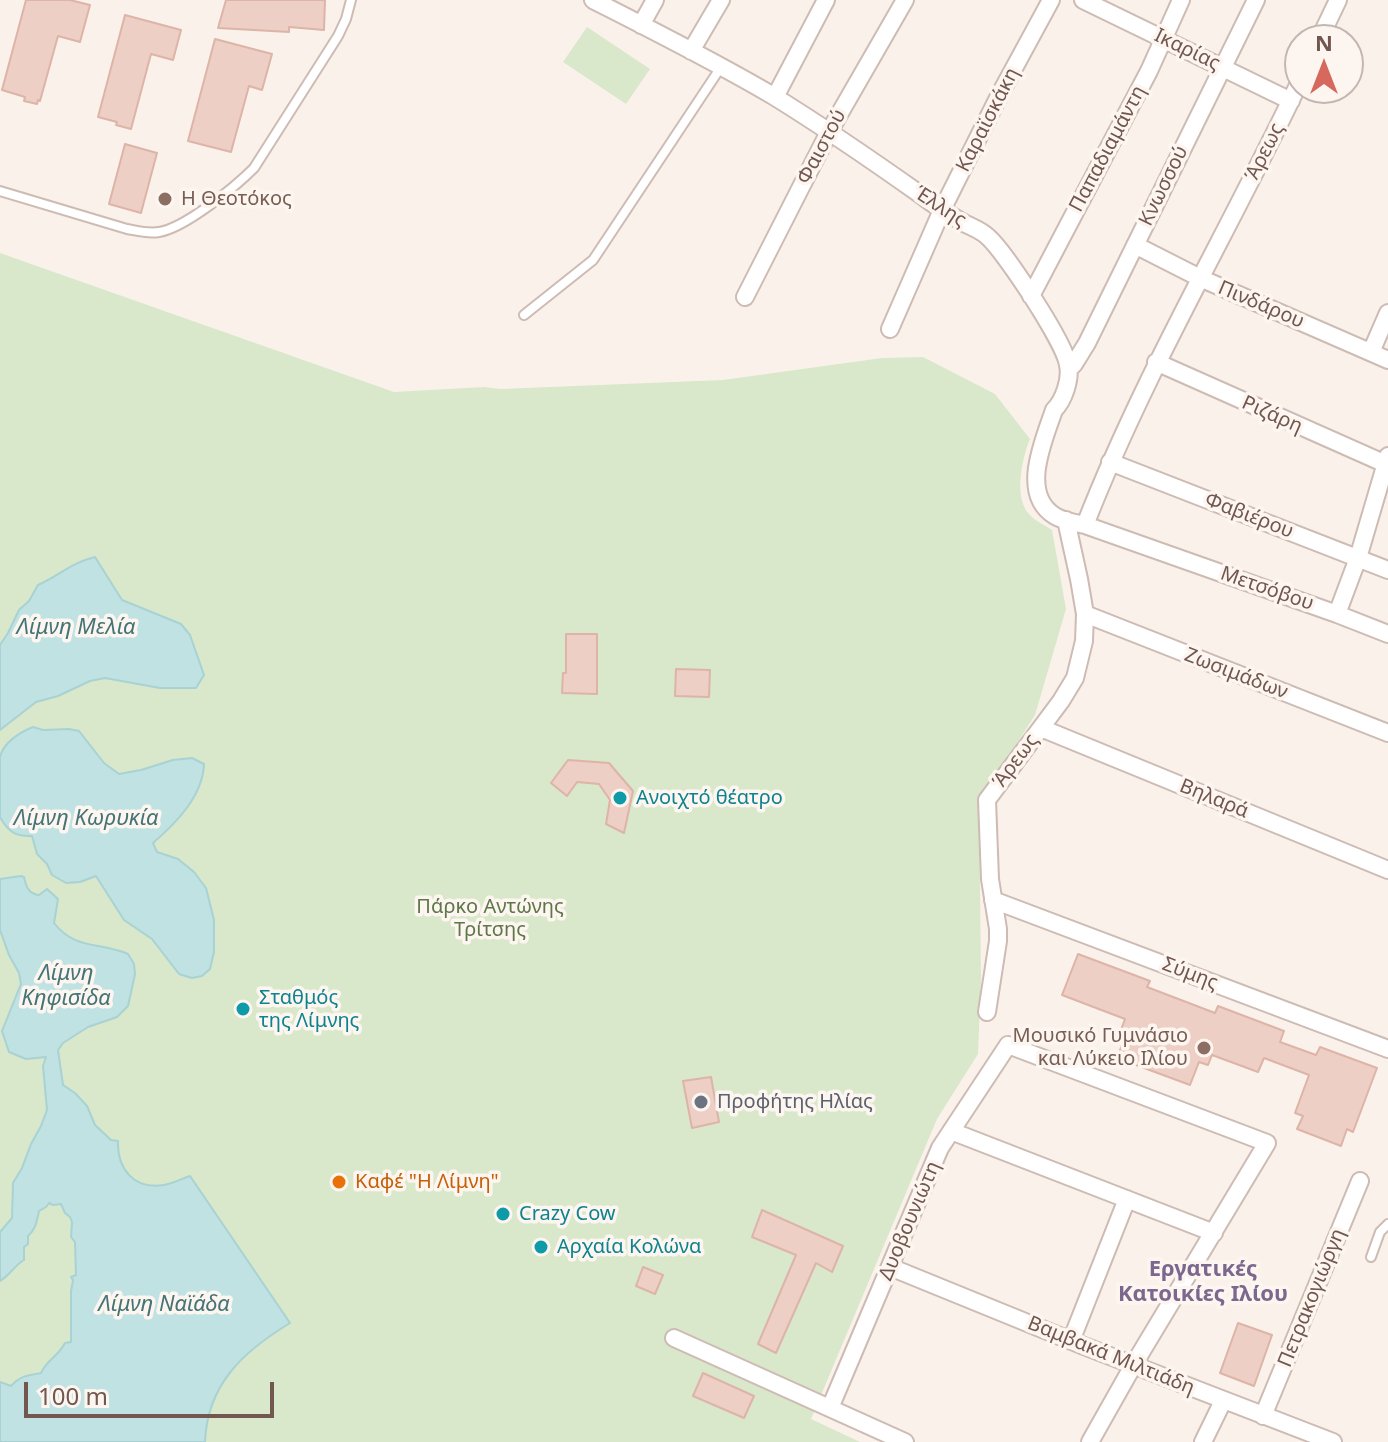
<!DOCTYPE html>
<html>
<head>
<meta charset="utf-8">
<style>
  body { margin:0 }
  #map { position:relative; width:1388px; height:1442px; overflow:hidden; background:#faf2ea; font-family:"Noto Sans",sans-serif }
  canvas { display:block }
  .north { position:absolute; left:1284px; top:24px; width:80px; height:80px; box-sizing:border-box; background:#fdf6f0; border:2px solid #c5b6b0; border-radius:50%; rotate:0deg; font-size:22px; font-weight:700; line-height:32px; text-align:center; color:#725750 }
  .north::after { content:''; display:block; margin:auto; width:28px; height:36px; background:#d6685e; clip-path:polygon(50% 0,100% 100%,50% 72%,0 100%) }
  .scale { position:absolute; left:24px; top:1382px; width:250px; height:36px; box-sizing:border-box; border:4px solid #725750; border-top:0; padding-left:10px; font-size:24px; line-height:28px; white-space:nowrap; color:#725750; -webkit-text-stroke:6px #fdf6f0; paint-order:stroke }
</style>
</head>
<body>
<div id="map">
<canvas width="1388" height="1442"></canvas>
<div class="north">N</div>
<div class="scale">100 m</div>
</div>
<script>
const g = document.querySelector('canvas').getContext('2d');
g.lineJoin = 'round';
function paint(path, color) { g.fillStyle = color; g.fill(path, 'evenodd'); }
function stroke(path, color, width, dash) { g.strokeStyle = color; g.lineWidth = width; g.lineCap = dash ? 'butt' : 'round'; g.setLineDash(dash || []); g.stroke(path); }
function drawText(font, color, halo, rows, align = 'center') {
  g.font = font + ' "Noto Sans",sans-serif'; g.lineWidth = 7; g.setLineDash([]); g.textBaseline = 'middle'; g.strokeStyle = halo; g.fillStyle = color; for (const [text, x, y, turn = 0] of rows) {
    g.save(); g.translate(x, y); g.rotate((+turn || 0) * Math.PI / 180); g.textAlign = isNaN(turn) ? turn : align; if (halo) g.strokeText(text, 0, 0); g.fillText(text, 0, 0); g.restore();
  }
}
const green = new Path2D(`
  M587 27 650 69 626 104 563 62Z
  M0 253 394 392 484 387 501 389 723 380 882 358 923 357 995 394 1030 439C1022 458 1013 499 1030 515 1035 521 1045 525 1052 530L1066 609 1035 715 979 802 981 979 978 1054 937 1119 811 1419 860 1442H0Z`);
const water = new Path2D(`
  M95 557 122 600 181 624 190 635 204 675 196 688H160L105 678 90 681 58 696 36 702 0 730V645L8 633 19 610 29 601 38 585C59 576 70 563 95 557Z
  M33 727 43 730 69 729 79 731 104 763 119 774 141 770 173 760 192 758 204 764C203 796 176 823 153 843L157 852 178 859 194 872 206 888 214 920V952L210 969 202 976 192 978 179 974 152 939 124 920 96 876 80 882 66 883 52 875 47 864 37 854 32 836C15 837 8 831 0 817 0 801 0 771 0 757 3 743 20 732 33 727Z
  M21 876 24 877C26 887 29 894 39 895L47 889 58 899 54 923C75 950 100 942 128 954L134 964 135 974 128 1006 117 1017 88 1027 63 1043 58 1050 63 1085 75 1093 87 1106 95 1125 111 1140 118 1141C117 1169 134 1190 164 1185 173 1183 181 1179 190 1176L290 1323C244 1351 207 1384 205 1442H0V1382L11 1386C20 1376 28 1375 41 1373 48 1358 57 1358 65 1343L71 1342V1291L73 1280 71 1277 76 1275 75 1242 71 1237 72 1222 70 1217 65 1213 61 1204 53 1205 49 1203 46 1207 39 1211C37 1220 36 1229 28 1236V1244L24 1247V1260C14 1266 10 1275 0 1281V1232L12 1218 13 1183 22 1168 31 1144 41 1126 47 1110 43 1066 46 1057 26 1059 9 1052 2 1031 21 984 19 973 9 955 0 930V879Z`);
const building = new Path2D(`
  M26 0H70L90 5 80 42 58 36 40 101 38 100 37 104 24 101 25 97 2 90Z
  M226 0H325L324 30 289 27V32L218 28Z
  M125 15 181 30 173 60 151 54 131 129 116 125 117 122 98 117Z
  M215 39 272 54 262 90 249 86 231 152 188 141Z
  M125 144 157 153 141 213 109 204Z
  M566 634H597V694L562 693 563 673H566Z
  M676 669 710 670 709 697 675 696Z
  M568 760 609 763 633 791 624 833 606 824 610 800 599 784 577 782 567 796 551 783Z
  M1078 954 1150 981 1147 987 1215 1013 1218 1006 1284 1031 1280 1042 1316 1055 1320 1047 1377 1068 1353 1132 1347 1129 1341 1146 1297 1129 1303 1116 1295 1113 1309 1075 1264 1058 1258 1072 1212 1055 1208 1065 1199 1062 1190 1085 1117 1058 1125 1037 1119 1035 1125 1019 1062 995Z
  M711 1077 719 1122 692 1128 683 1081Z
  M762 1210 843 1246 832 1272 816 1263 776 1353 758 1344 796 1255 752 1237Z
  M643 1267 663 1275 655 1294 636 1286Z
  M1238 1323 1272 1335 1254 1386 1220 1373Z
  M703 1373 754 1396 744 1418 693 1396Z`);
const lane = new Path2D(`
  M0 191 127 229C138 231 148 234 159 232 185 228 235 187 254 168L338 36 346 19 351 0
  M524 315 593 260 721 67
  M1371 1257 1380 1232 1388 1224`);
const street = new Path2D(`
  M593 0C654 31 716 62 775 97 825 128 873 161 921 195 934 205 948 214 962 222 971 227 981 230 988 237 1005 252 1065 343 1068 365 1071 379 1064 400 1054 410 1044 440 1019 494 1055 516 1063 521 1075 523 1085 525L1337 614 1358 558 1388 456
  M1083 0 1291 101
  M641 25 655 0
  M1319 40 1338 0
  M691 51 721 0
  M775 97 826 0
  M1135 245 1200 278 1388 360
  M1031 296 1149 71 1181 0
  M745 297 829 132 905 0
  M890 329 942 210 1000 94 1051 0
  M1371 352 1388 313
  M1156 362 1388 465
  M1069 369 1074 364 1087 343 1256 0
  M1110 462 1388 570
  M1085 525C1145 371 1229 231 1300 81
  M1085 614 1388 733
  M1337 614 1388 634
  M1041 728 1388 870
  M993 900 1388 1049
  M987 1012 998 941V929L990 879 987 800 1061 701 1075 678 1084 641 1085 614 1079 579 1066 520
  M951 1131 1214 1233
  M890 1267 1084 1346 1333 1442
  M674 1338 905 1442
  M1071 1341 1127 1199
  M830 1408 940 1148 1008 1045 1267 1143 1134 1364 1090 1442
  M1263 1416 1360 1181
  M1203 1442 1223 1401`);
const markers = [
  [165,199,8,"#8d6e63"],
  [620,798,8,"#0f9aa8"],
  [243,1009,8,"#0f9aa8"],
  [1204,1048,8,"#8d6e63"],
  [701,1102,8,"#6b7280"],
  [339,1182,8,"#e8710a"],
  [503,1214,8,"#0f9aa8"],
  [541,1247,8,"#0f9aa8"]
];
const streetNames = [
  ["Ικαρίας",1187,50,26],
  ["Καραϊσκάκη",988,120,-63],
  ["Φαιστού",822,147,-62],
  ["Παπαδιαμάντη",1108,149,-62],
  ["Άρεως",1265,152,-63],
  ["Κνωσσού",1164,186,-64],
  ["Έλλης",940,207,33],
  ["Πινδάρου",1261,305,23],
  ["Ριζάρη",1272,415,24],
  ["Φαβιέρου",1249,516,21],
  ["Μετσόβου",1267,589,19],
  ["Ζωσιμάδων",1236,674,21],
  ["Άρεως",1016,761,-53],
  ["Βηλαρά",1214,799,22],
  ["Σύμης",1190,974,21],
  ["Δυοβουνιώτη",910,1221,-67],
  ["Πετρακογιώργη",1312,1298,-68],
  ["Βαμβακά Μιλτιάδη",1111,1356,22]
];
const educationNames = [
  ["Η Θεοτόκος",181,199],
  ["Μουσικό Γυμνάσιο",1188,1036,"right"],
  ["και Λύκειο Ιλίου",1188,1059,"right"]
];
const cultureNames = [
  ["Ανοιχτό θέατρο",636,798],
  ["Σταθμός",259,998],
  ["της Λίμνης",259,1021],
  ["Crazy Cow",519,1214],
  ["Αρχαία Κολώνα",557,1247]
];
const parkNames = [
  ["Πάρκο Αντώνης",490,907],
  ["Τρίτσης",490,930]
];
const worshipNames = [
  ["Προφήτης Ηλίας",717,1102]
];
const foodNames = [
  ["Καφέ \"Η Λίμνη\"",355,1182]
];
const waterNames = [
  ["Λίμνη Μελία",76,628],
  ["Λίμνη Κωρυκία",86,819],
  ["Λίμνη",66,974],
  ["Κηφισίδα",66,999],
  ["Λίμνη Ναϊάδα",164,1305]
];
const neighbourhoodNames = [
  ["Εργατικές",1203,1270],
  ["Κατοικίες Ιλίου",1203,1295]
];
paint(green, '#d9e7ca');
paint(water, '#c0e2e2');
stroke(water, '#a8d2d3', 2);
paint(building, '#edcfc5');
stroke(building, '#ddb4a7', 2);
stroke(lane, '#cdbbb4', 12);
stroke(street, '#cdbbb4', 20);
stroke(lane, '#fff', 8);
stroke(street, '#fff', 16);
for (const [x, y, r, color] of markers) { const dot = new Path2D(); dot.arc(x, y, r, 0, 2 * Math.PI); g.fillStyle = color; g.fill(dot); stroke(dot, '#fdf6f0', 3); }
drawText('20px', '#725750', '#fdf6f0', streetNames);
drawText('20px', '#785e54', '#fdf6f0', educationNames, 'left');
drawText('20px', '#0d838f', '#fdf6f0', cultureNames, 'left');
drawText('20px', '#5d7749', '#fdf6f0', parkNames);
drawText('20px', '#5b616d', '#fdf6f0', worshipNames, 'left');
drawText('20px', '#c56008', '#fdf6f0', foodNames, 'left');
drawText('italic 22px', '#457476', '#fdf6f0', waterNames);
drawText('bold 22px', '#7c688e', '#fdf6f0', neighbourhoodNames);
</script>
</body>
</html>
